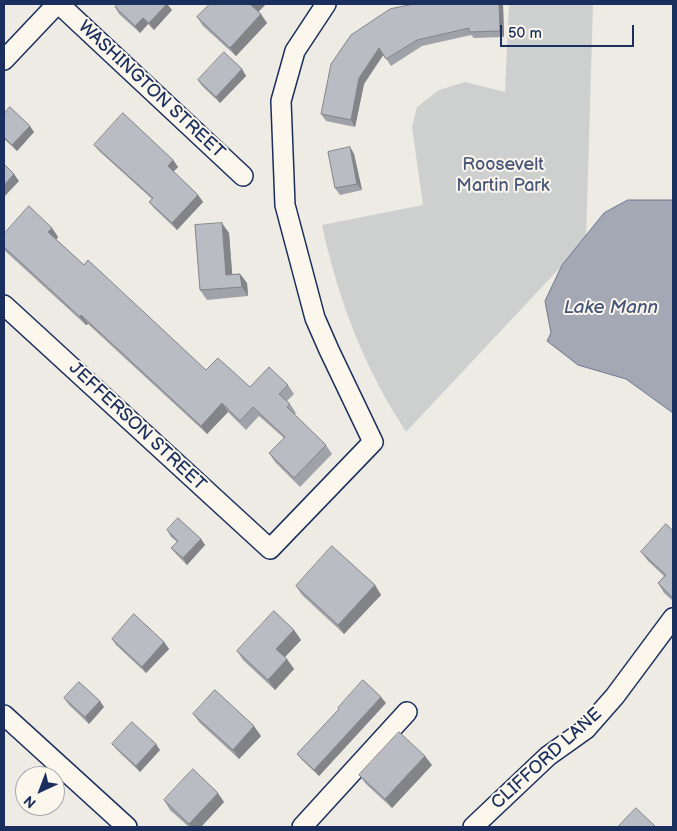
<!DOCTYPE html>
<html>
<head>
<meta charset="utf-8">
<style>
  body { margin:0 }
  #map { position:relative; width:677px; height:831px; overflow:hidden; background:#eeebe4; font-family:"Balsamiq Sans",sans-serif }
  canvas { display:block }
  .frame { position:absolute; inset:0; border:5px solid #1b2f5e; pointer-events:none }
  .north { position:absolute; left:15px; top:766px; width:50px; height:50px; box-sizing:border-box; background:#fbf7ec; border:1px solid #a1a7b3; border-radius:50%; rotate:223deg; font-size:14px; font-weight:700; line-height:20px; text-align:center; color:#1b2f5e }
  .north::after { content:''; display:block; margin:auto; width:18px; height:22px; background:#1b2f5e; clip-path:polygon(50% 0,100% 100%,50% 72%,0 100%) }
  .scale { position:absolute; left:500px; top:25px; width:134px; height:22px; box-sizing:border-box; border:2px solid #1b2f5e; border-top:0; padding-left:6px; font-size:15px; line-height:18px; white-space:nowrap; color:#1b2f5e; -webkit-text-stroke:4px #fbf7ec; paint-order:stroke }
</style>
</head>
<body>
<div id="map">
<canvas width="677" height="831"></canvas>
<div class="frame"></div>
<div class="north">N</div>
<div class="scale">50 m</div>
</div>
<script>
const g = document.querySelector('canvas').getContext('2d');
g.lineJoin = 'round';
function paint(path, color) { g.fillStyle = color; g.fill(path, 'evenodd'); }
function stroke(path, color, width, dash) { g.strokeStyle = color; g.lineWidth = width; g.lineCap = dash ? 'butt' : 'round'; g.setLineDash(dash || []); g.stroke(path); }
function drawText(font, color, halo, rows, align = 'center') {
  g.font = font + ' "Balsamiq Sans",sans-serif'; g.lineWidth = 4; g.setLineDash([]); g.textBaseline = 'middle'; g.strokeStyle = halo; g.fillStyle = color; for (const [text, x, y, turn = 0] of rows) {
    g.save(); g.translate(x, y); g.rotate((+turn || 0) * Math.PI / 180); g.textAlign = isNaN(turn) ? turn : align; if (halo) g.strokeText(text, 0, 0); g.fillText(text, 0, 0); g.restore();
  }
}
const green = new Path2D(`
  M509 4H593L586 240 406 432C397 417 387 402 379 386 352 335 334 281 322 225L423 205 412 127 417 107 439 90 465 82 505 92Z`);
const water = new Path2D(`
  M628 200H673V413L626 379 578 365 547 341 551 333 545 301 562 265 604 213Z`);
const minor = new Path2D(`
  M59 4 243 176
  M4 60 57 4
  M4 305 270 549 373 442 329 350 315 318 285 205 281 101 295 51 326 4
  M4 715 127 827
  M302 827 407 712
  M473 827 548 756 586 729 615 696 673 618`);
const wall = new Path2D(`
  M167 4 172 10 154 30 148 24 140 33 119 14 115 7Z
  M210 4H266L258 12 267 23 236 56 203 26 197 17Z
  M414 4H503L504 37 474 38 471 35 422 46 391 66 383 54 364 84 355 127 326 121 321 114Z
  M242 69 246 76 220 103 202 86 198 80Z
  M4 114 34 132 17 151 4 139Z
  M94 145 173 160 178 167 173 172 198 195 203 202 177 230 154 208 149 202 152 199 99 151Z
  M350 147 354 154 362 190 340 195 335 188Z
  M52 228 58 237 56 239 84 265 206 370 250 387 288 385 294 394 287 401 290 404 296 413 294 415 326 445 332 454 300 487 275 462 269 453 284 438 259 416 246 430 228 412 207 434 88 324 86 325 4 250V234Z
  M229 233 232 274H240L247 283 248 296 207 300 200 290Z
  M167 530 201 539 205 545 187 565 176 554 171 548 177 542 171 537Z
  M673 531V601L664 593 658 583 664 576 648 561 641 552Z
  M375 585 381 595 344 634 302 595 296 586Z
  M294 630 301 640 285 657 294 669 275 690 243 660 237 651Z
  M112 639 164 642 169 649 146 673 116 645Z
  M64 698 104 707 89 724 69 705Z
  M386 703 319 776 302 760 297 754Z
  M193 714 261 736 239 759 200 723Z
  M112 744 160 750 140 772 117 750Z
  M432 765 392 808 366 784 359 775Z
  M164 800 224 802 201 827H189L170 810Z`);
const shadedWall = new Path2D(`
  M167 4 172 10 154 30 149 23Z
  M252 4H266L257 13 251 5Z
  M499 4H503L504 37 500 31Z
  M261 14 267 23 236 56 230 48Z
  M143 18 148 24 140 33 135 26Z
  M379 48 384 54 364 84 355 127 351 120 359 78Z
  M242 69 246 76 220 103 216 97Z
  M30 126 34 132 17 151 12 145Z
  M350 147 354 154 362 190 357 184Z
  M173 160 178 167 172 173 168 166Z
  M14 174 19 181 4 197V185Z
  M198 195 203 202 177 230 172 223Z
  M222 223 229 233 233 284 226 275Z
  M52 228 58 237 55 241 48 232Z
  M240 274 247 283 248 296 242 287Z
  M81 315 88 324 86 325 80 317Z
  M222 403 228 412 207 434 201 426Z
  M201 539 205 545 187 565 183 558Z
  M375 585 381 595 344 634 338 625Z
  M294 630 301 640 283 659 276 649Z
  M164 642 169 649 146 673 142 667Z
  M287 659 294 669 275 690 268 680Z
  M381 697 386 703 319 776 314 770Z
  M100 701 104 707 89 724 85 717Z
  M254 726 261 736 239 759 233 750Z
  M156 744 160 750 140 772 136 766Z
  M425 756 432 765 392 808 385 799Z
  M218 793 224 802 201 827H191L189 824Z`);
const building = new Path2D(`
  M118 4H167L149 23 143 18 135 26 115 7Z
  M210 4H252L251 5 261 14 230 48 197 17Z
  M414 4H499L500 31 469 32V28L417 40 386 59 379 48 359 78 351 120 321 114 331 64 351 35 390 9Z
  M224 52 242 69 216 97 198 80Z
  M10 107 30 126 12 145 4 137V114Z
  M123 113 173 160 168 166 198 195 172 223 149 202 153 198 94 145Z
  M350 147 357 184 335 188 328 152Z
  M4 164 14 174 4 185Z
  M29 206 52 228 48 232 84 265 88 260 206 370 218 358 250 387 269 367 288 385 279 394 290 404 287 407 326 445 294 478 269 453 285 437 253 407 240 421 222 403 201 426 81 315 80 317 4 247V234Z
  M222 223 226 275 240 274 242 287 200 290 195 225Z
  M178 518 201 539 183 558 171 548 178 541 167 530Z
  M666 524 673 531V598L658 583 666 575 641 552Z
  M332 546 375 585 338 625 296 586Z
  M274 611 294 630 276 649 287 659 268 680 237 651Z
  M134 614 164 642 142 667 112 639Z
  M363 680 381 697 314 770 297 754 339 709 338 708Z
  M79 682 100 701 85 717 64 698Z
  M215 690 254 726 233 750 193 714Z
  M132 722 156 744 136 766 112 744Z
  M399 732 425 756 385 799 359 775Z
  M193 769 218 793 189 824 164 800Z
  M636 808 656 827H618Z`);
const streetNames = [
  ["WASHINGTON STREET",151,90,43],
  ["JEFFERSON STREET",137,427,43],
  ["CLIFFORD LANE",547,759,-42]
];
const parkNames = [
  ["Roosevelt",503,165],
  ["Martin Park",503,186]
];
const waterNames = [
  ["Lake Mann",611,308]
];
paint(green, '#cecfcf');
paint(water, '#a3a8b4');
stroke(water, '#6d7892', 1);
stroke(minor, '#1b2f5e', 22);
stroke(minor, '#fbf7ec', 19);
paint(wall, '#9fa2a8');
paint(shadedWall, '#828488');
paint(building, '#b9bcc3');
stroke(building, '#828488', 1);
drawText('18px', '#1b2f5e', '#fbf7ec', streetNames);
drawText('18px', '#48577a', '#fbf7ec', parkNames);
drawText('italic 19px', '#445378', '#fbf7ec', waterNames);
</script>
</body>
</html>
